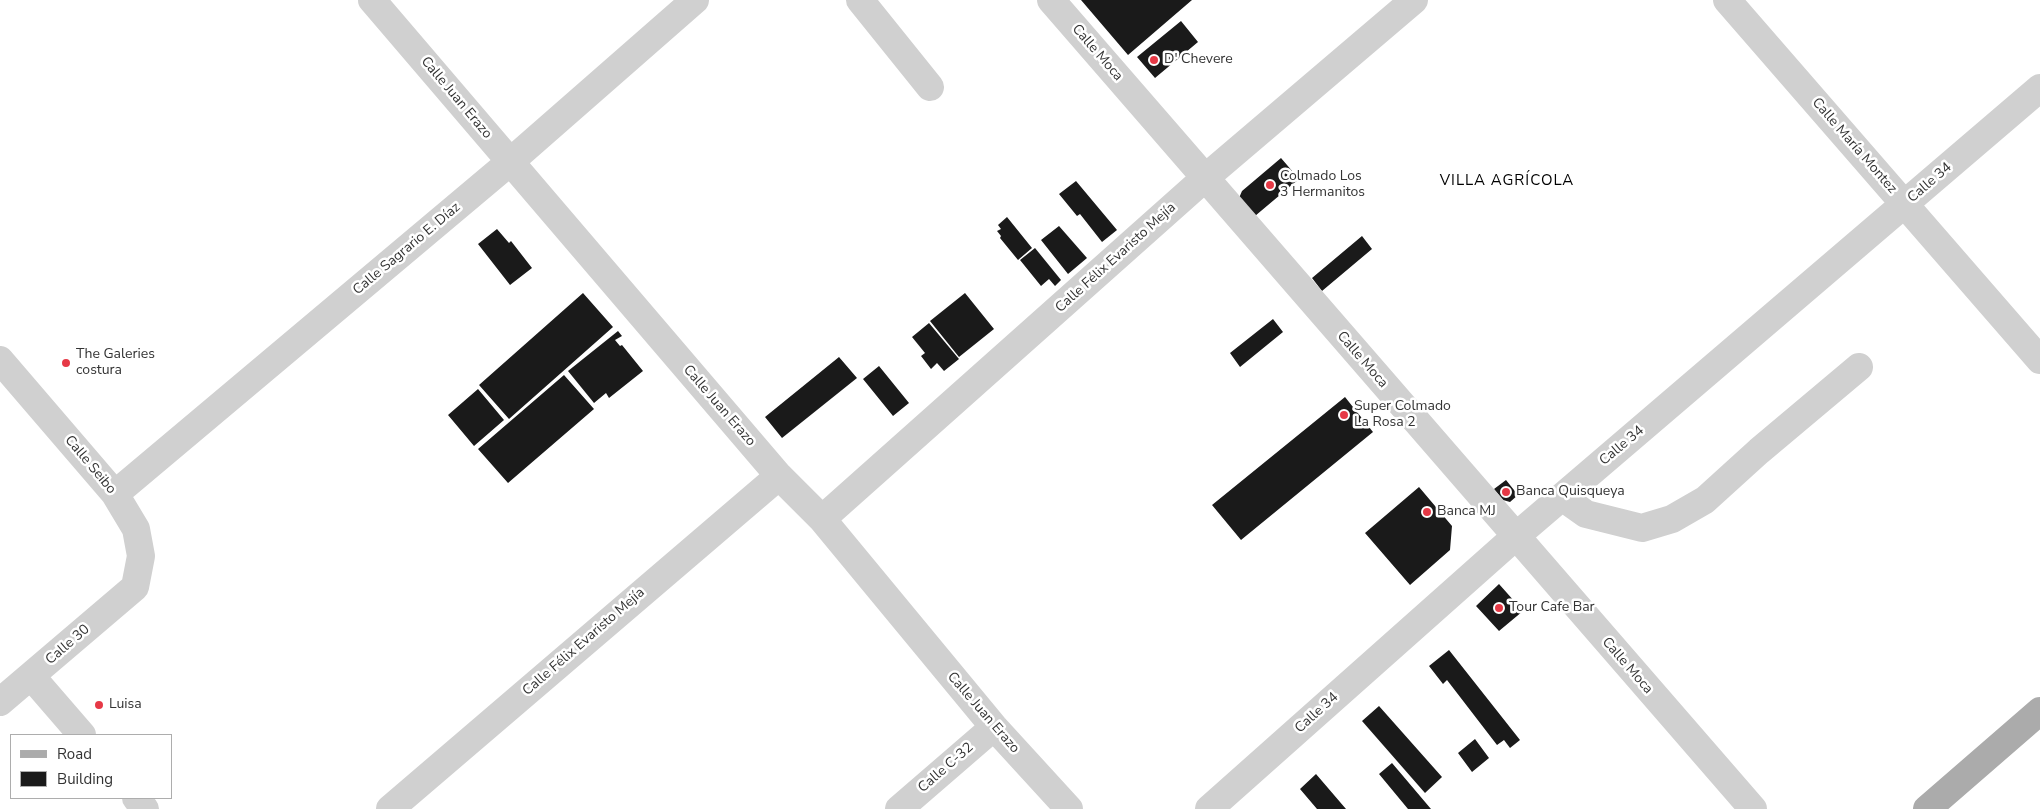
<!DOCTYPE html>
<html>
<head>
<meta charset="utf-8">
<style>
  body { margin:0 }
  #map { position:relative; width:2040px; height:809px; overflow:hidden; background:#fff; font-family:"Nunito Sans",sans-serif }
  canvas { display:block }
  .legend { position:absolute; left:10px; top:734px; width:162px; height:65px; box-sizing:border-box; background:#fff; border:1px solid #adadad; margin:0; padding:6px 9px; list-style:none; font-size:15px; color:#333 }
  .legend li { display:flex; align-items:center; gap:10px; height:25px }
  .legend b { width:25px; border:1px solid #adadad }
</style>
</head>
<body>
<div id="map">
<canvas width="2040" height="809"></canvas>
<ul class="legend">
<li><b style="height:6px;background:#ababab"></b>Road</li>
<li><b style="height:14px;background:#1a1a1a"></b>Building</li>
</ul>
</div>
<script>
const g = document.querySelector('canvas').getContext('2d');
g.lineJoin = 'round';
function paint(path, color) { g.fillStyle = color; g.fill(path, 'evenodd'); }
function stroke(path, color, width, dash) { g.strokeStyle = color; g.lineWidth = width; g.lineCap = dash ? 'butt' : 'round'; g.setLineDash(dash || []); g.stroke(path); }
function drawText(font, color, halo, rows, align = 'center') {
  g.font = font + ' "Nunito Sans",sans-serif'; g.lineWidth = 5; g.setLineDash([]); g.textBaseline = 'middle'; g.strokeStyle = halo; g.fillStyle = color; for (const [text, x, y, turn = 0] of rows) {
    g.save(); g.translate(x, y); g.rotate((+turn || 0) * Math.PI / 180); g.textAlign = isNaN(turn) ? turn : align; if (halo) g.strokeText(text, 0, 0); g.fillText(text, 0, 0); g.restore();
  }
}
const building = new Path2D(`
  M1081 0H1192L1128 55Z
  M1181 21 1198 42 1155 78 1137 57Z
  M1281 158 1299 179 1255 216 1239 198 1242 191Z
  M1076 181 1117 230 1102 242 1080 214 1077 216 1059 194Z
  M1007 217 1032 248 1018 260 1000 238 1001 236 997 231 1001 229 998 225Z
  M1059 226 1087 258 1068 274 1041 240Z
  M497 229 509 243 511 241 532 268 510 285 478 244Z
  M1362 236 1372 249 1322 291 1312 278Z
  M1035 248 1061 280 1055 286 1049 279 1041 286 1020 260Z
  M583 293 613 327 509 419 479 385Z
  M965 293 994 329 959 357 930 321Z
  M1273 319 1283 332 1240 367 1230 353Z
  M929 323 959 359 944 371 937 363 931 369 921 356 925 353 912 337Z
  M618 331 622 336 615 340 620 346 622 345 643 371 609 398 606 393 594 403 568 371Z
  M839 357 857 378 782 438 765 417Z
  M879 366 909 403 893 416 863 379Z
  M564 375 594 409 508 483 478 449Z
  M478 389 504 420 474 446 448 415Z
  M1345 397 1373 432 1241 540 1212 505Z
  M1506 480 1518 495 1510 502 1503 500 1494 489Z
  M1419 487 1452 526 1450 550 1410 585 1365 533Z
  M1499 584 1523 611 1499 631 1476 606Z
  M1449 650 1520 740 1510 748 1504 740 1497 745 1447 680 1443 684 1429 666Z
  M1379 706 1442 777 1425 793 1362 721Z
  M1475 739 1489 758 1472 772 1458 753Z
  M1392 763 1431 809H1408L1379 774Z
  M1316 774 1346 809H1317L1300 789Z`);
const minor = new Path2D(`
  M372 0 779 476 822 519 994 727 1069 809
  M860 0 930 87
  M1051 0 1753 809
  M1727 0 2040 360
  M0 360 115 494 136 529 141 556 135 587 0 702
  M115 494 510 162 695 0
  M1562 497 1586 514 1642 528 1672 519 1705 500 1759 451 1859 367
  M822 519 1205 178 1414 0
  M31 676 82 735
  M136 798 145 809
  M390 809 779 476
  M899 809 994 727
  M1209 809 1515 537 2040 88`);
const major = new Path2D(`
  M1927 809 2040 711`);
const markers = [
  [1154,60,5,"#e63946"],
  [1270,185,5,"#e63946"],
  [66,363,5,"#e63946"],
  [1344,415,5,"#e63946"],
  [1506,492,5,"#e63946"],
  [1427,512,5,"#e63946"],
  [1499,608,5,"#e63946"],
  [99,705,5,"#e63946"]
];
const streetNames = [
  ["Calle Moca",1097,53,49],
  ["Calle Juan Erazo",456,98,50],
  ["Calle María Montez",1854,146,49],
  ["Calle 34",1930,183,-41],
  ["Calle Sagrario E. Díaz",407,249,-40],
  ["Calle Félix Evaristo Mejía",1116,258,-42],
  ["Calle Moca",1362,360,49],
  ["Calle Juan Erazo",719,406,49],
  ["Calle 34",1622,446,-40],
  ["Calle Seibo",90,465,50],
  ["Calle Félix Evaristo Mejía",584,642,-41],
  ["Calle 30",68,645,-41],
  ["Calle Moca",1627,666,49],
  ["Calle Juan Erazo",983,713,49],
  ["Calle 34",1317,713,-42],
  ["Calle C-32",946,768,-41]
];
const poiNames = [
  ["D' Chevere",1164,60],
  ["Colmado Los",1280,177],
  ["3 Hermanitos",1280,193],
  ["The Galeries",76,355],
  ["costura",76,371],
  ["Super Colmado",1354,407],
  ["La Rosa 2",1354,423],
  ["Banca Quisqueya",1516,492],
  ["Banca MJ",1437,512],
  ["Tour Cafe Bar",1509,608],
  ["Luisa",109,705]
];
const neighbourhoodNames = [
  ["VILLA AGRÍCOLA",1507,181]
];
paint(building, '#1a1a1a');
stroke(minor, '#d0d0d0', 28);
stroke(major, '#ababab', 28);
for (const [x, y, r, color] of markers) { const dot = new Path2D(); dot.arc(x, y, r, 0, 2 * Math.PI); g.fillStyle = color; g.fill(dot); stroke(dot, '#fff', 2); }
drawText('14px', '#333', '#fff', streetNames);
drawText('14px', '#333', '#fff', poiNames, 'left');
g.letterSpacing = '1px';
drawText('15px', '#000', '#fff', neighbourhoodNames);
g.letterSpacing = '0px';
</script>
</body>
</html>
